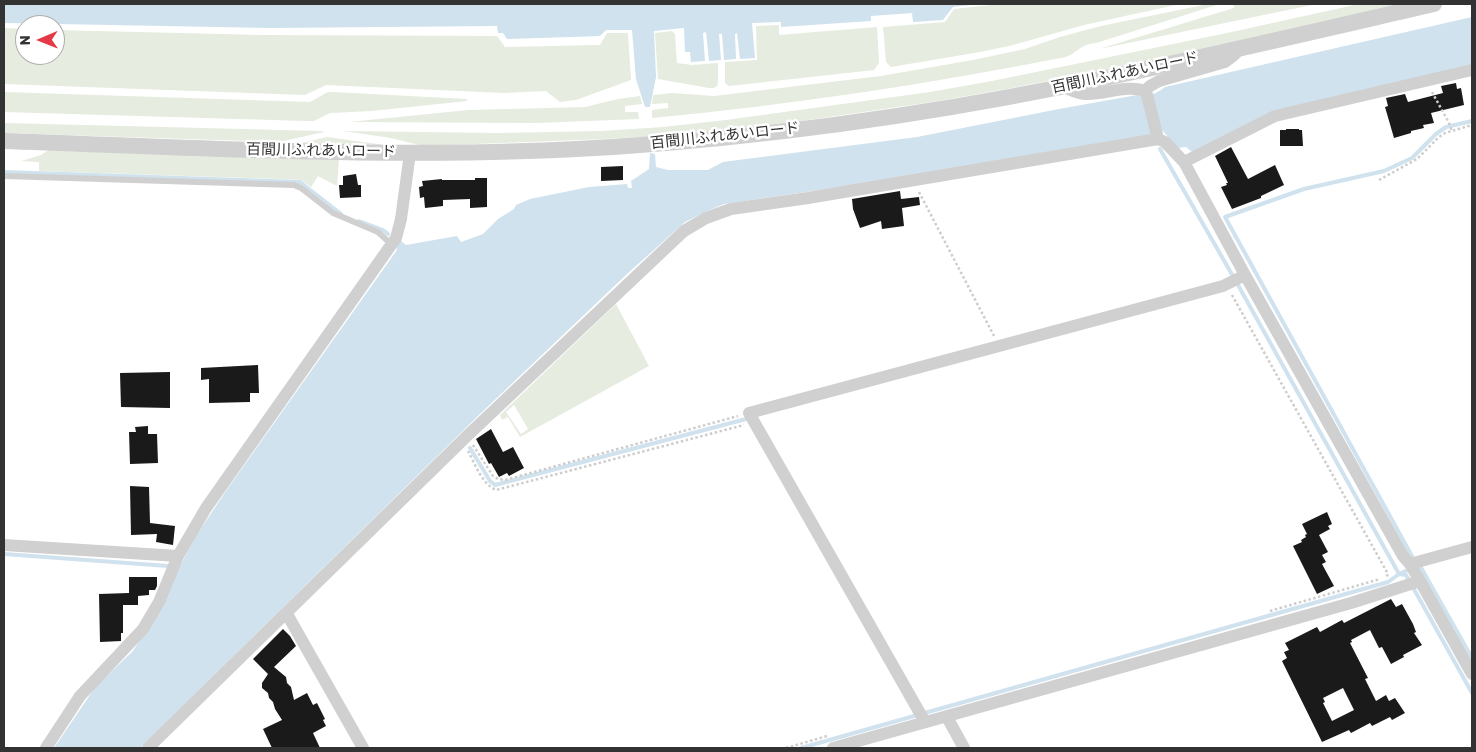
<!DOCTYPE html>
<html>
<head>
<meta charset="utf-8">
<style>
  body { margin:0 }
  #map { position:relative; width:1476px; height:752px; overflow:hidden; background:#fff; font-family:Rubik,sans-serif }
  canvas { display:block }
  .frame { position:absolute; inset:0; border:5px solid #333; pointer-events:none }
  .north { position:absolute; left:15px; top:15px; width:50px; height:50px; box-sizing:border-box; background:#fff; border:1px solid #adadad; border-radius:50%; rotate:269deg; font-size:14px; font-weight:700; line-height:20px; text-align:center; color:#333 }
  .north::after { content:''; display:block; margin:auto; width:18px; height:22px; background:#e63946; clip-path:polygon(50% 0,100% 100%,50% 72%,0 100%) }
</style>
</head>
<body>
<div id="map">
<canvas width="1476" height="752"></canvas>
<div class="frame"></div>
<div class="north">N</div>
</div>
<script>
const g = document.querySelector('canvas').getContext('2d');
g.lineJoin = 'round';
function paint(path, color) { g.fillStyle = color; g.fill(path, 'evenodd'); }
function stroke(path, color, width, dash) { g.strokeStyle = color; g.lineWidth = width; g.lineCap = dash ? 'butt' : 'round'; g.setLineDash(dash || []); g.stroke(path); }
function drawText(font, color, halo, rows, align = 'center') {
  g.font = font + ' Rubik,"Noto Sans JP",sans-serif'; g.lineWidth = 5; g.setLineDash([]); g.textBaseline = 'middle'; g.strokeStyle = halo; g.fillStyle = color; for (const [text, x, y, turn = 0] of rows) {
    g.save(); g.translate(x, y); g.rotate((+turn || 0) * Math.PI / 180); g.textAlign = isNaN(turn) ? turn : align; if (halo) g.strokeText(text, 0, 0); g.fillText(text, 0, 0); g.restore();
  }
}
const green = new Path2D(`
  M1001 4H1180L1084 25 1013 45 980 52 891 67 886 62 883 27 945 22 954 9Z
  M1208 4H1220L1096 43C1078 45 1079 52 1066 57 929 84 791 105 652 118V110L668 108V103L652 104 653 95 672 93 714 96 881 76 973 60 1025 49 1060 37 1101 26Z
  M1234 4H1317L1099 49 1234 8Z
  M1359 4H1406L1215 47 1012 88 932 102 774 125 661 136 606 139 423 146 391 138 343 131 497 133 601 131 663 127 726 120 930 92 992 81 1227 33Z
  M779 25V35L877 27 879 63 874 70 729 86 725 83V62L757 60 756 26Z
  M4 28 25 29V55H55V30L262 35 497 36 505 47 600 45 607 33H628L631 80 576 100 560 102 546 91 504 93 326 85 305 95 4 84Z
  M672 31 675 34 677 63 692 65 718 63V82L717 86 714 88H709L658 79 655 33Z
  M4 92 310 102 328 92H333L467 99V101L372 111 330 113 314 121H306L4 112Z
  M640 96 642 104 625 106V112H638L639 119 536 123 349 122 469 110 585 107 618 99Z
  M4 123 322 131 324 132 279 142 4 133Z
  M327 137 392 146 297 144Z
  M50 149 339 159 337 186 318 176 311 187 301 180 281 179 39 171V162L21 161 41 155Z
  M616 304 649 366 520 437 508 417 502 420 500 415ZM514 405 528 429 521 434 506 412Z`);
const water = new Path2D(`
  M4 4H979L953 7 943 20 913 22 912 13 871 16V21L781 27V22L752 23 755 58 740 59 737 33 735 34 736 59 724 60 722 34H719L721 60 709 61 706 32 703 33 705 61 691 62 690 52H685L684 28 654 31 656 77 650 107H645L636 79 632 30H606L600 36 507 39 503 33H498L497 26 270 28 4 23Z
  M1472 17V66L1275 112 1193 153 1186 147 1177 148 1163 131 1152 134 1145 137 915 176 724 204 707 211 685 222 627 274 480 414 140 748H54L96 686 132 652 152 623 180 566 196 536 228 488 397 250 396 246 401 241 406 245 457 236 461 242 483 234 498 219 514 209 516 205 530 199 589 187 627 184 628 188H632L631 181 649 169 650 153 655 154 656 167 668 170H708L723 162 917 137 1059 109 1137 95C1148 98 1157 93 1165 87Z`);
const stream = new Path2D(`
  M1160 149 1238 285 1399 574 1406 575 1472 693
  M4 172 300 182 341 214
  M359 221 383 230 388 234
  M470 448 490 481 495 485 750 418
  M4 554 168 566
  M1413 558 1225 217 1304 189 1384 171 1412 158 1436 134 1446 127 1472 121
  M1419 564 1472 658
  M801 748 1388 582 1399 574 1410 569`);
const building = new Path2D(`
  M1456 83 1457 89 1461 88 1464 105 1431 113 1434 123 1423 125 1424 128 1411 131V133L1394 138 1385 107 1388 106 1386 98 1405 94 1408 102 1443 93 1441 86Z
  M1286 129H1299V130H1302L1303 146H1280V130H1286Z
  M1231 147 1248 179 1275 165 1284 185 1261 196V198L1232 209 1221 187 1227 185 1226 183H1228L1215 156Z
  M623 166V180L601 181V167Z
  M356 174 358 185H361V197L340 198 339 185H343V176Z
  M475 178H487V207L470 208V199L443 200V206L425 208 424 197 420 198 419 187 423 186 422 181 442 179V180H475Z
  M900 191 901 199 919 197 920 205 902 208 904 226 882 229 881 221 860 228 853 209 852 199Z
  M258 365 259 393H250V402L209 403V379L201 380V368Z
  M170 372V408L121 407 120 373Z
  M148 426V434H157L158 463 130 464 129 432H136L135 427Z
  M491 429 503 452 513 447 524 468 509 476 507 473 499 477 491 463 489 464 476 439Z
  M130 486 149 487 150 523 175 526 173 545 156 542 157 534 131 535Z
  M1327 512 1332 524 1328 526 1330 529 1319 535 1328 552 1322 555 1326 562 1322 564 1334 586 1317 594 1293 546 1302 542 1301 540 1306 537 1305 535 1307 534 1302 524Z
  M129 577H157V586L155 590H149V595L138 596V605H123V633H121V641L100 642 99 594 129 593Z
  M1391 599 1396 607 1402 604 1413 624 1416 632 1414 633 1422 645 1403 655 1404 657 1391 664 1382 647 1379 648 1370 630 1351 640 1352 642 1350 643 1368 678 1365 679 1376 701 1386 695 1389 701 1395 698 1405 713 1392 720 1390 717 1372 726 1370 723 1351 733 1349 730 1322 742 1282 661 1287 658 1284 652 1289 650 1285 643 1317 627 1320 632 1342 620 1344 623ZM1343 688 1354 710 1332 721 1323 703 1325 702 1323 698Z
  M283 629 290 636 296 646 274 667 286 677 287 683 291 687 294 700 307 693 313 705 317 703 325 719 323 720 326 726 313 733 320 748H272L263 729 282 720 275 709 273 702 269 698 268 693 262 688V683L268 674 253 659Z`);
const path = new Path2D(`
  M1432 92 1449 123 1452 131
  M1379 180 1417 159 1439 137 1445 133 1472 125
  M919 192 994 336
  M1232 295 1388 574 1386 578
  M473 445 493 476 498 479 505 480 738 416
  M468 451C475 464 482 484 496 490L744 425
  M1270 611 1380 579
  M786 748 827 736`);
const service = new Path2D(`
  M4 176 294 185 301 188 333 213 378 232 391 244`);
const minor = new Path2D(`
  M1064 87C1071 90 1078 94 1086 94 1104 95 1128 84 1145 91L1147 95 1158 139 1165 142 1184 162 1245 275 1403 556 1410 564 1420 581 1472 674
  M1145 91 1150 86 1159 81 1225 62 1233 56 1240 49
  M1184 162 1275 116 1472 70
  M4 545 178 556
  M1410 564 1472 547
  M287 614 363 748
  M947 717 964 748
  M925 722 749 413 1223 286 1245 275
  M46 748 80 696 143 629 159 602 178 556 206 508 396 238 401 219 410 153
  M148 748 467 436 684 231 706 218 731 209 808 198 1158 139
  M833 748 1351 603 1420 581`);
const tertiary = new Path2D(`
  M4 141C207 148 410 160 613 147 765 137 917 116 1066 86 1189 61 1312 32 1434 4`);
const streetNames = [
  ["百間川ふれあいロード",1125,73,-12],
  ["百間川ふれあいロード",725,136,-6],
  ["百間川ふれあいロード",321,151,1]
];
paint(green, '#e6ecdf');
paint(water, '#cfe2ee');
stroke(stream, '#cfe2ee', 4);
paint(building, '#1a1a1a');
stroke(path, '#cdcdcd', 2.5, [2.5, 2.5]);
stroke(service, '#d0d0d0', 6);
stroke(minor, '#d0d0d0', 12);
stroke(tertiary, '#d0d0d0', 16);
drawText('15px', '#333', '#fff', streetNames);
</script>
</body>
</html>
